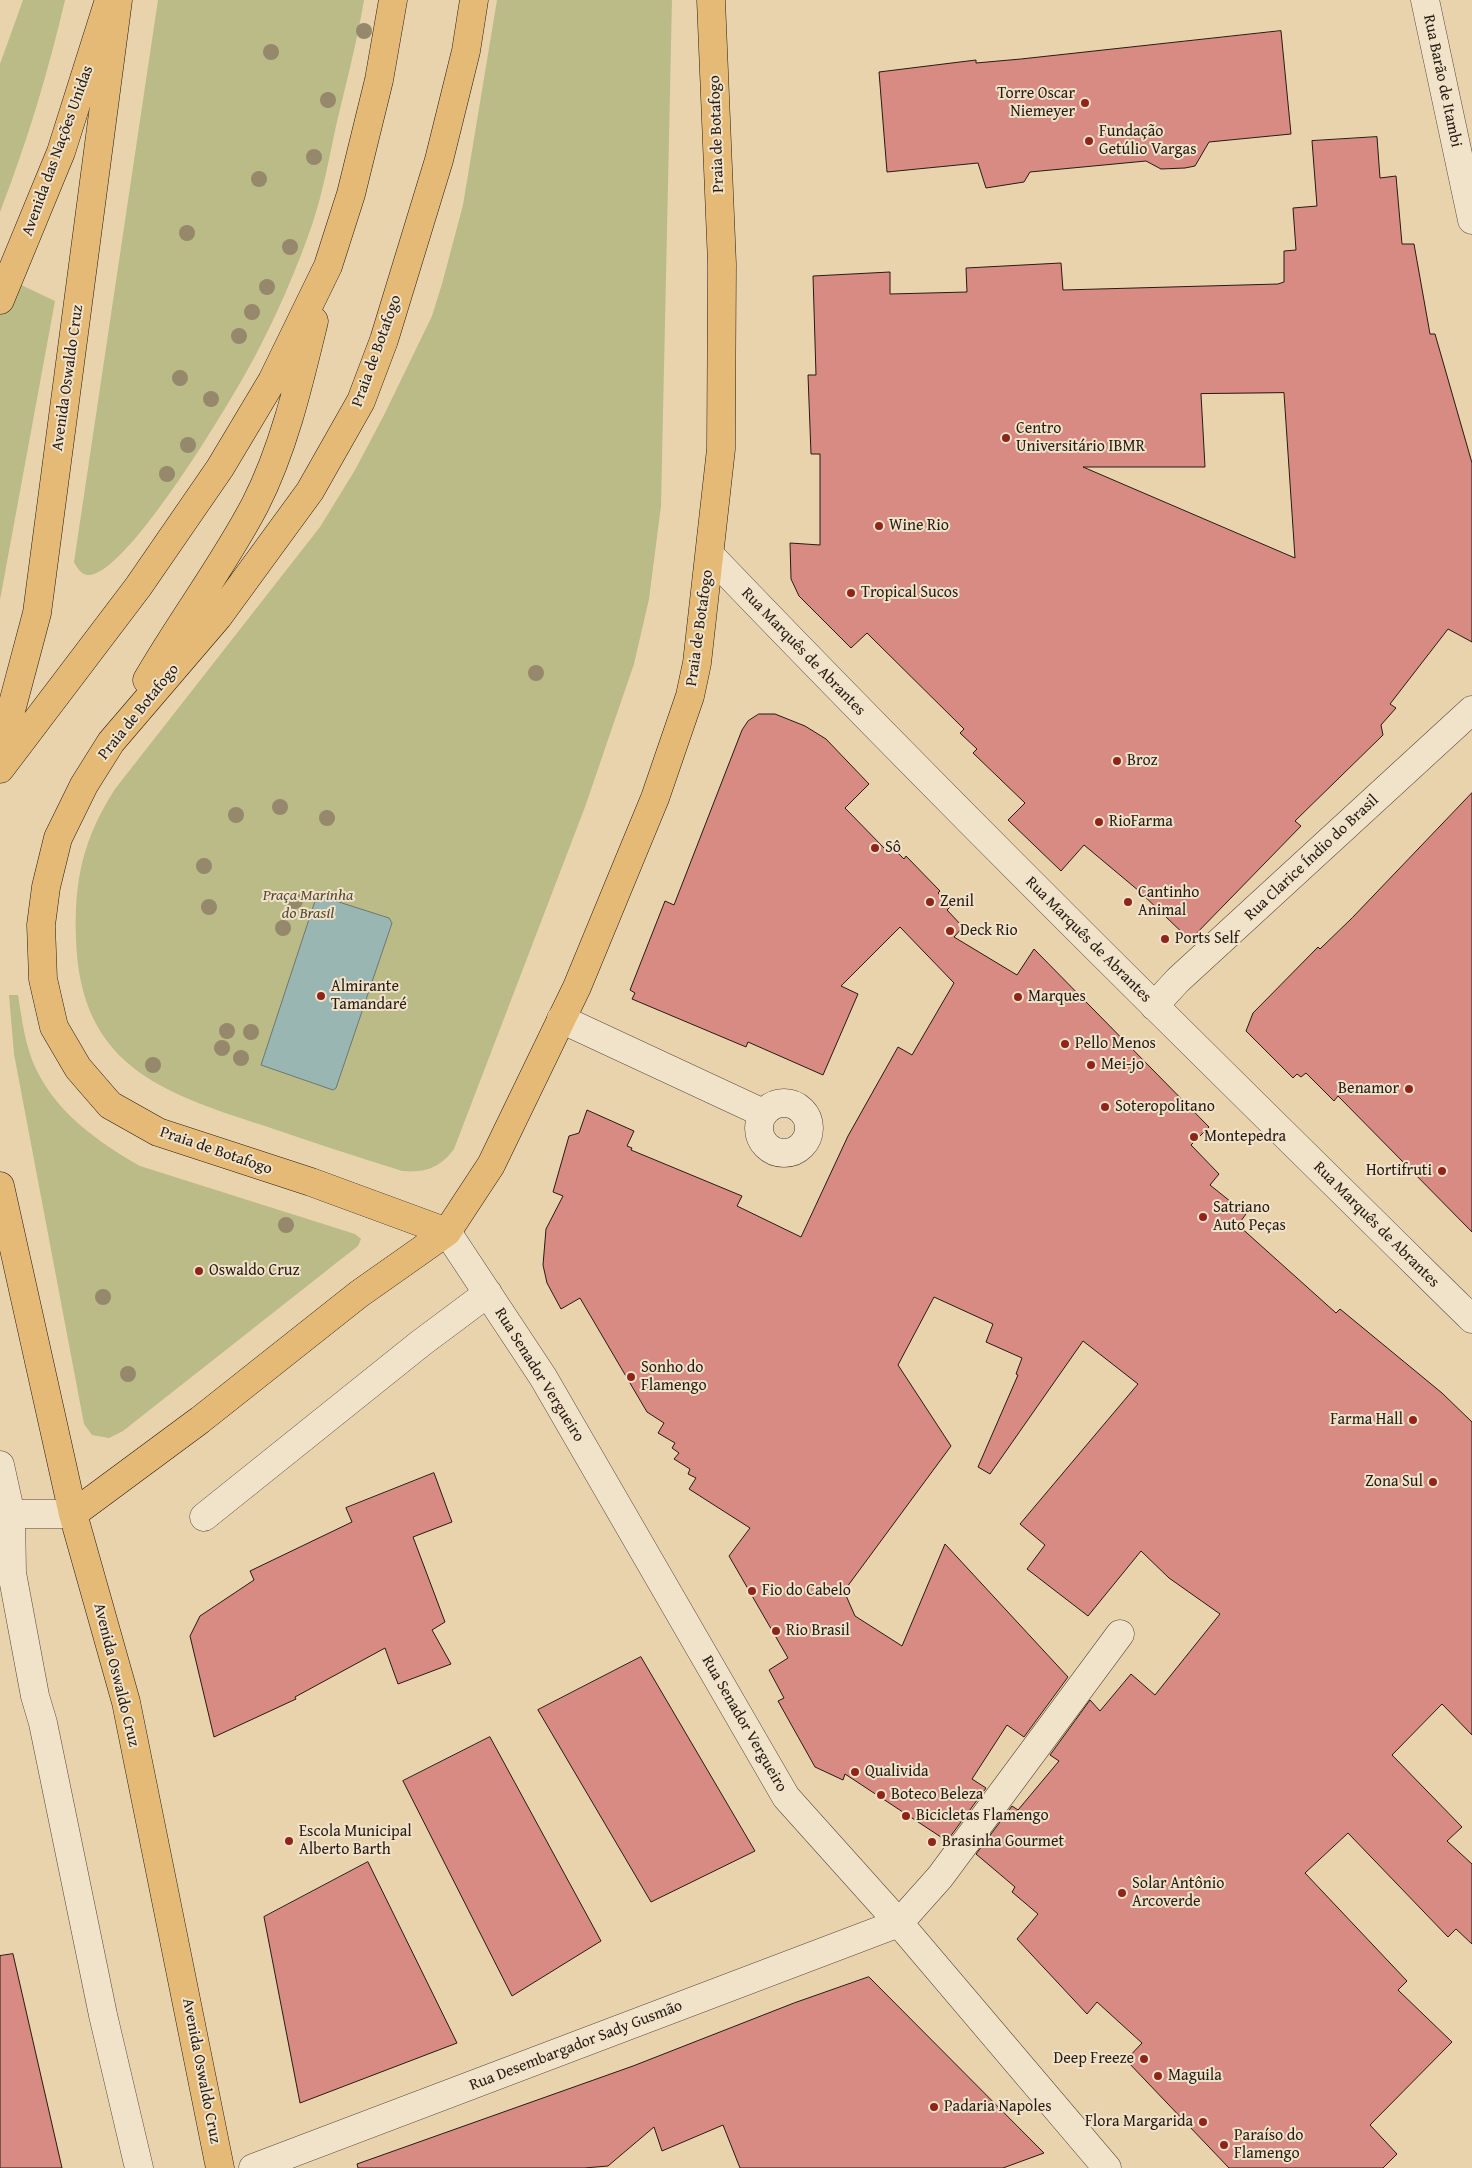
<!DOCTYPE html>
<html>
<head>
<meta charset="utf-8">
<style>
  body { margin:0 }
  canvas { display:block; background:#e9d3ad }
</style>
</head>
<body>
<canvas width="1472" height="2168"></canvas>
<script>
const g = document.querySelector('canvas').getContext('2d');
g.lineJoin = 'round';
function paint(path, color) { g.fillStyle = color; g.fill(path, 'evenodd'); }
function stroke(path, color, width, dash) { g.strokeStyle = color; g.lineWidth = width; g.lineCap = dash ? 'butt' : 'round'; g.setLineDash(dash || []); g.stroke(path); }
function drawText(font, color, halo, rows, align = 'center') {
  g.font = font + ' "Gentium Book Plus",serif'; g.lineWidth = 4; g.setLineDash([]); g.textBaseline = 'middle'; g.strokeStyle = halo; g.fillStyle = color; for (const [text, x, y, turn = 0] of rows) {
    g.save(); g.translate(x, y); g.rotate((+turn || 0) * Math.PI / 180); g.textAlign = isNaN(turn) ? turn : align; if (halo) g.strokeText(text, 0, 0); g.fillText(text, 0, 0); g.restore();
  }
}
const green = new Path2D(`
  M23 0H65C48 73 27 142 0 212V64Z
  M158 0H364C357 42 346 84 336 126 329 158 323 193 312 225 296 271 276 317 253 360 230 403 135 561 94 574 84 578 78 570 74 562Z
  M497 0H672L661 506 649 599 634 664 585 807 454 1149C440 1168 425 1173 402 1171 355 1156 308 1141 262 1125 159 1092 80 1064 76 939 74 880 83 839 115 789L320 527 355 470 384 415 432 316 442 284 463 205Z
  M0 275 55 301 0 600Z
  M9 995H18C22 1019 25 1046 36 1069 57 1113 98 1142 140 1166L355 1234 361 1239 358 1246 335 1264 123 1431 109 1438 92 1435 84 1424 14 1054Z`);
const water = new Path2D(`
  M320 896 389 918 392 923 336 1088 333 1090 261 1065 316 898Z`);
const building = new Path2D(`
  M1281 31 1291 134 1209 142 1195 166 1185 168 1161 169 1146 161 1030 172 1024 182 986 188 978 163 887 172 879 72 976 60V63L1021 59Z
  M1377 137 1380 178 1396 176 1402 244H1414L1430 334H1435L1472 463V642L1448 629 1390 704 1396 708 1381 725 1383 735 1295 821 1301 826 1190 940 1139 891 1084 845 1061 871 1008 820 1025 803 973 753 977 749 960 733 964 729 867 633 851 648 799 596 791 579 790 543 820 545V454H811L808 375H816L813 276 890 272V294L967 292 966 268 1061 263 1063 290 1278 284 1284 282V251L1296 250 1293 208 1317 206 1312 141ZM1284 393 1295 558 1083 467H1205L1201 394Z
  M759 714H775L805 726 826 739 869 784 845 808 886 850 891 846 904 859 906 856 940 891 938 893 951 906 947 910 963 927 954 937 1017 975 1034 949 1209 1127 1191 1145 1219 1174 1210 1185 1246 1214 1238 1225 1336 1313 1340 1309 1442 1393 1472 1422V1735L1442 1704 1392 1755 1462 1827 1447 1841 1472 1864V1944L1456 1929 1448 1937 1348 1833 1305 1873 1407 1981 1398 1990 1452 2042 1370 2125 1397 2154 1383 2168H1229L1126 2060 1142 2043 1097 2002 1087 2014 1017 1939 1038 1914 1012 1892 1015 1887 976 1854 1012 1806 1018 1810 1059 1761 1050 1755 1090 1700 1100 1711 1131 1674 1155 1695 1220 1614 1169 1578 1141 1551 1088 1616 1027 1569 1045 1545 1020 1524 1138 1384 1083 1341 990 1474 978 1467 1018 1375 1016 1374 1022 1358 986 1342 993 1324 934 1297 898 1365 951 1446 844 1591 855 1616 902 1646 945 1544 1068 1677 1024 1737 1007 1725 972 1779 986 1788 947 1841 845 1774 843 1780 815 1767 778 1701 784 1698 769 1670 788 1658 729 1556 750 1528 689 1489 696 1478 688 1474 690 1469 674 1459 679 1453 672 1448 675 1443 658 1433 664 1423 647 1412 580 1298 561 1309 547 1283 543 1265 546 1229 563 1196 553 1192 569 1136 579 1133 587 1110 634 1131 627 1146 632 1148 631 1150 742 1196 737 1206 801 1237 848 1136 898 1047 912 1055 954 983 900 927 841 986 858 994 823 1075 748 1042 746 1047 632 999 635 993 630 990 665 901 674 905 742 730 748 721Z
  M1472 793V1232L1338 1096 1334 1101 1306 1073 1301 1077 1297 1074 1293 1078 1246 1031 1253 1013 1318 947 1320 949 1352 918Z
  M434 1473 452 1522 413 1537 445 1622 432 1630 451 1664 398 1684 385 1648 295 1697 296 1699 214 1737 190 1636 200 1616 254 1580 250 1571 352 1522 346 1508Z
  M641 1657 755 1851 651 1902 538 1710Z
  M490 1737 601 1941 512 1996 403 1781Z
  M368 1862 457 2043 300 2103 264 1917Z
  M13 1954 62 2168H0V1956Z
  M869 1977 1044 2153 1003 2168H740L723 2125 662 2151 654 2127 608 2166 584 2168H358L357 2164 633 2066 794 2003Z`);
const minor = new Path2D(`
  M1425 0 1472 220
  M710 555C959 815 1216 1067 1472 1319
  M1154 1006 1178 980 1472 710
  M561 1019 763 1113
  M759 1128a25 25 0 1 1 50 0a25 25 0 1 1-50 0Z
  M447 1232 543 1377 786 1797 899 1923 1107 2168
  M0 1465 11 1515 12 1573 35 1696 43 1723 103 2015 139 2168
  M0 1514H73
  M204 1517 421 1343 488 1293
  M253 2168 899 1923 940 1877 1120 1634`);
const major = new Path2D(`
  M147 680C181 621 223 566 255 505 284 448 299 383 314 321
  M0 752 37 613 118 0
  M0 769 138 587 220 468 272 381 328 266 351 194 379 80 393 0
  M0 1186 73 1514 126 1702 220 2168
  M447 1232 311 1182 158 1132 110 1105 78 1068 54 1027 43 979 41 925 46 887 58 838 84 785 111 742 218 617 310 491 361 401 384 340 439 160 466 51 474 0
  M73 1514 200 1420 359 1294 447 1232 491 1165 577 987 655 798 690 696 697 663 721 449 722 264 711 0`);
const highway = new Path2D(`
  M0 300 61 152 109 0`);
const trees = [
  [364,31],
  [271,52],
  [328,100],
  [314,157],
  [259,179],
  [187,233],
  [290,247],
  [267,287],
  [252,312],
  [239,336],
  [180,378],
  [211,399],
  [188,445],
  [167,474],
  [536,673],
  [280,807],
  [236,815],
  [327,818],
  [204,866],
  [295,901],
  [209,907],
  [283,928],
  [227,1031],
  [251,1032],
  [222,1048],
  [241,1058],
  [153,1065],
  [286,1225],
  [103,1297],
  [128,1374]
];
const markers = [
  [1085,103,5,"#8f2418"],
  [1089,141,5,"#8f2418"],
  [1006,438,5,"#8f2418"],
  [879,526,5,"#8f2418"],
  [851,593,5,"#8f2418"],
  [1117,761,5,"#8f2418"],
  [1099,822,5,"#8f2418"],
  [875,848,5,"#8f2418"],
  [930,902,5,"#8f2418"],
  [1128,902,5,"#8f2418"],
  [950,931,5,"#8f2418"],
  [1165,939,5,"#8f2418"],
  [321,996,5,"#8f2418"],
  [1018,997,5,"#8f2418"],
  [1065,1044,5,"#8f2418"],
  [1091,1065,5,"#8f2418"],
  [1409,1089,5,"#8f2418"],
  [1105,1107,5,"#8f2418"],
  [1194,1137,5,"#8f2418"],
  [1442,1171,5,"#8f2418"],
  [1203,1217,5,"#8f2418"],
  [199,1271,5,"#8f2418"],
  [631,1377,5,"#8f2418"],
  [1413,1420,5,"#8f2418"],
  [1433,1482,5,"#8f2418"],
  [752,1591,5,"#8f2418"],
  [776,1631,5,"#8f2418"],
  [855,1772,5,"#8f2418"],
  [881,1795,5,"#8f2418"],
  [906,1816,5,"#8f2418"],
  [289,1841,5,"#8f2418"],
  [932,1842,5,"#8f2418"],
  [1122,1893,5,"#8f2418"],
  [1144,2059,5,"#8f2418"],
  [1158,2076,5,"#8f2418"],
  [934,2107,5,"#8f2418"],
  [1203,2122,5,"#8f2418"],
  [1224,2145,5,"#8f2418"]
];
const streetNames = [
  ["Rua Barão de Itambi",1442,81,78],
  ["Praia de Botafogo",717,134,-92],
  ["Avenida das Nações Unidas",58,151,-70],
  ["Praia de Botafogo",377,351,-70],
  ["Avenida Oswaldo Cruz",68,378,-82],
  ["Praia de Botafogo",700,628,-82],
  ["Rua Marquês de Abrantes",803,652,46],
  ["Praia de Botafogo",139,712,-51],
  ["Rua Clarice Índio do Brasil",1312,858,-43],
  ["Rua Marquês de Abrantes",1088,940,45],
  ["Praia de Botafogo",216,1151,19],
  ["Rua Marquês de Abrantes",1376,1225,45],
  ["Rua Senador Vergueiro",539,1375,58],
  ["Avenida Oswaldo Cruz",116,1675,76],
  ["Rua Senador Vergueiro",744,1724,60],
  ["Rua Desembargador Sady Gusmão",576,2046,-21],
  ["Avenida Oswaldo Cruz",201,2071,79]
];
const poiNames = [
  ["Torre Oscar",1075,94,"right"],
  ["Niemeyer",1075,112,"right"],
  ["Fundação",1099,132],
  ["Getúlio Vargas",1099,150],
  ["Centro",1016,429],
  ["Universitário IBMR",1016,447],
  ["Wine Rio",889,526],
  ["Tropical Sucos",861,593],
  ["Broz",1127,761],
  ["RioFarma",1109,822],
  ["Sô",885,848],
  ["Cantinho",1138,893],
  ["Animal",1138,911],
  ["Zenil",940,902],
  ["Deck Rio",960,931],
  ["Ports Self",1175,939],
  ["Almirante",331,987],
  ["Tamandaré",331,1005],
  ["Marques",1028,997],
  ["Pello Menos",1075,1044],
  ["Mei-jo",1101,1065],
  ["Benamor",1399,1089,"right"],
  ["Soteropolitano",1115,1107],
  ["Montepedra",1204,1137],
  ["Hortifruti",1432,1171,"right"],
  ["Satriano",1213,1208],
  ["Auto Peças",1213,1226],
  ["Oswaldo Cruz",209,1271],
  ["Sonho do",641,1368],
  ["Flamengo",641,1386],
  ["Farma Hall",1403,1420,"right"],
  ["Zona Sul",1423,1482,"right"],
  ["Fio do Cabelo",762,1591],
  ["Rio Brasil",786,1631],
  ["Qualivida",865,1772],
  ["Boteco Beleza",891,1795],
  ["Bicicletas Flamengo",916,1816],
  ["Escola Municipal",299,1832],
  ["Alberto Barth",299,1850],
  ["Brasinha Gourmet",942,1842],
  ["Solar Antônio",1132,1884],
  ["Arcoverde",1132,1902],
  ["Deep Freeze",1134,2059,"right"],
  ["Maguila",1168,2076],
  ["Padaria Napoles",944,2107],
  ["Flora Margarida",1193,2122,"right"],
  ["Paraíso do",1234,2136],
  ["Flamengo",1234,2154]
];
const parkNames = [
  ["Praça Marinha",308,896],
  ["do Brasil",308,914]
];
paint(green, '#babb87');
paint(water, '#9ab6b3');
stroke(water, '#6c7873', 1);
paint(building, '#d78b82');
stroke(building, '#271b12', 1);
stroke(minor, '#584939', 29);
stroke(major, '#271b12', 29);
stroke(highway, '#271b12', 29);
stroke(minor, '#f1e2ca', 28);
stroke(major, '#e4ba76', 28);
stroke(highway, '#e4ba76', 28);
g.fillStyle = '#96886b';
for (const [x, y] of trees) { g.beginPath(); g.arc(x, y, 8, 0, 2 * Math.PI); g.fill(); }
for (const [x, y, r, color] of markers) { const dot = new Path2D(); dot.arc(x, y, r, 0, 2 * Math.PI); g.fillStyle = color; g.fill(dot); stroke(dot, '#f1e2ca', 2); }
drawText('16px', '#271b12', '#f1e2ca', streetNames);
drawText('16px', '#271b12', '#f1e2ca', poiNames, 'left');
drawText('italic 16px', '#534b35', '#f1e2ca', parkNames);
</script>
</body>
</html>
